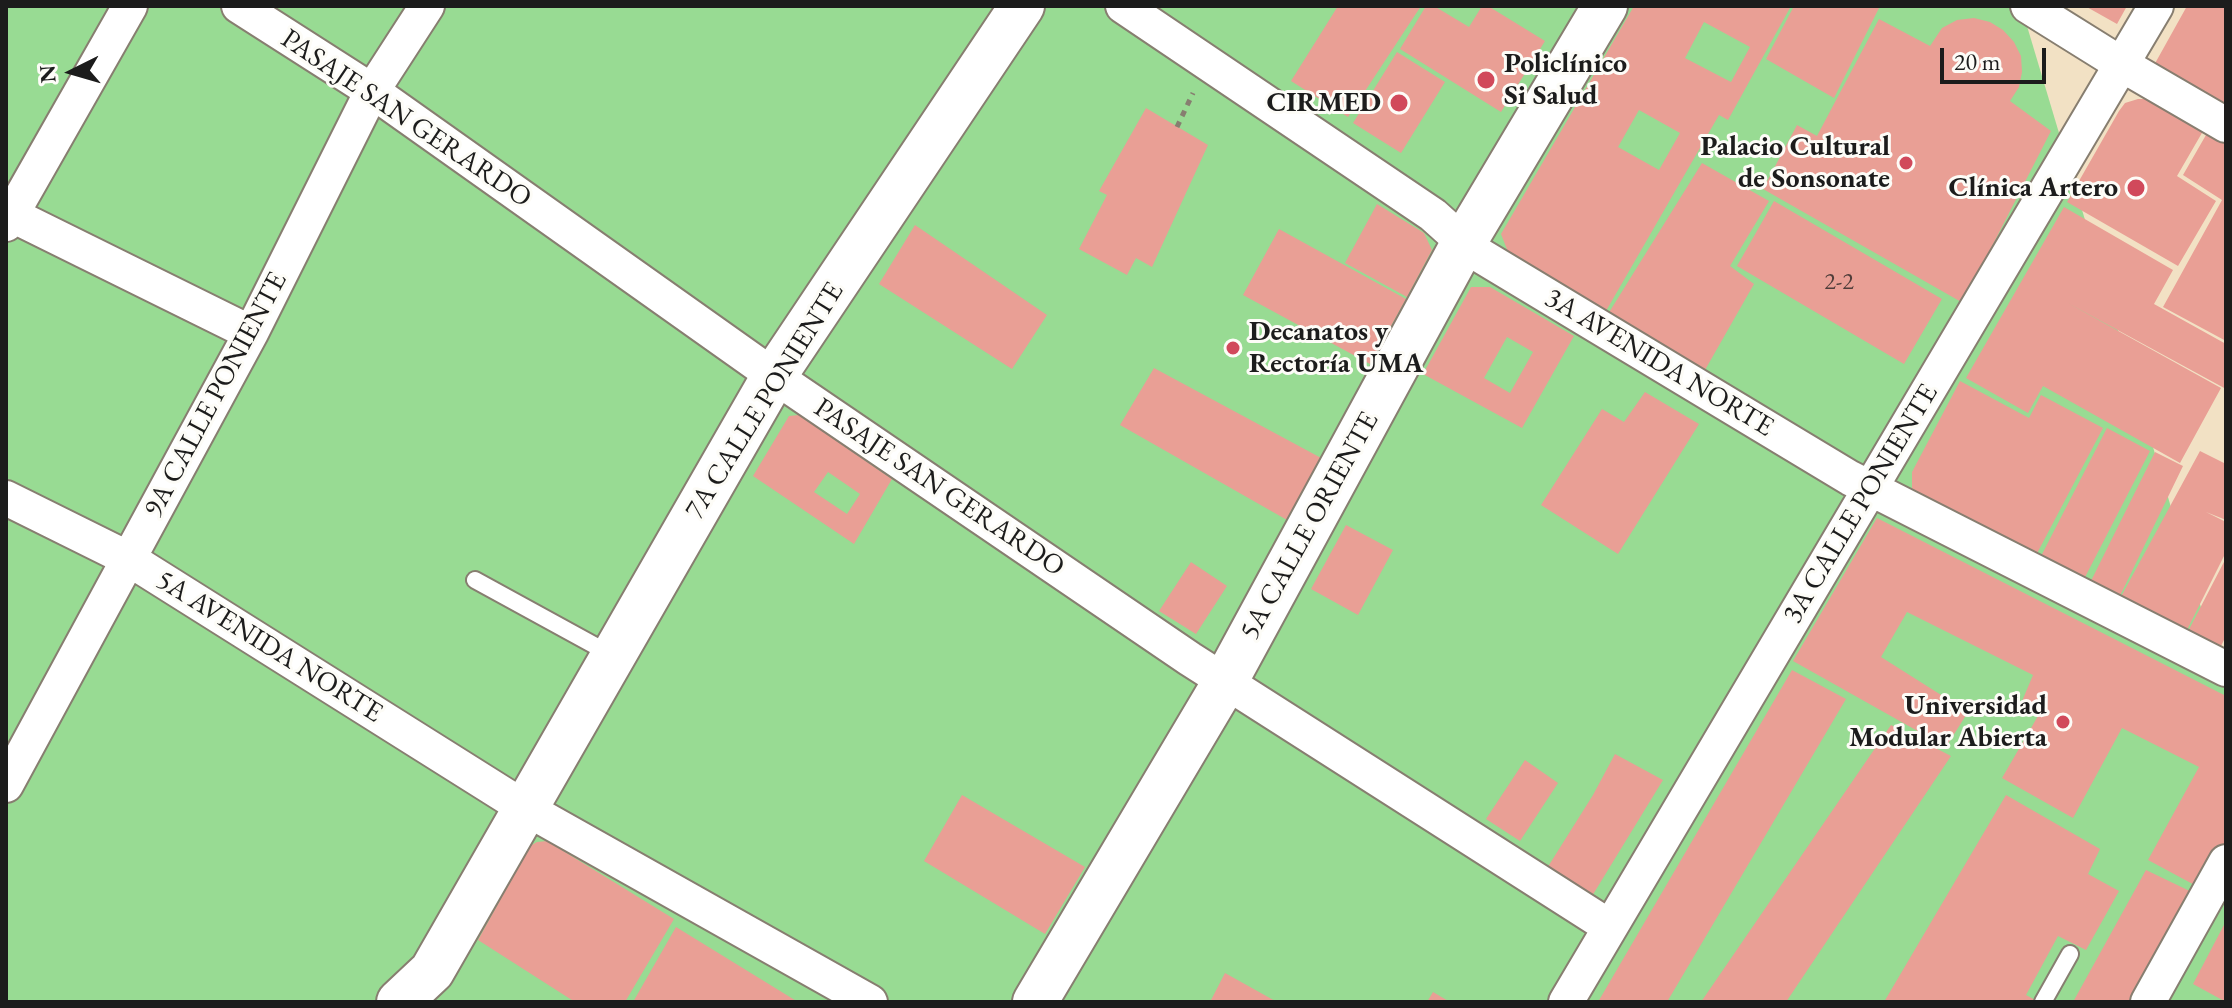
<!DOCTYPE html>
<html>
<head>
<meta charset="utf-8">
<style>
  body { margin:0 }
  #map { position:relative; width:2232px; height:1008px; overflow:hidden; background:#f2e1c4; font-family:"EB Garamond",serif }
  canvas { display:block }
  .frame { position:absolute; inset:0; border:8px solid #1c1c1c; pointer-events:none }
  .north { position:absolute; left:32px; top:32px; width:80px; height:80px; -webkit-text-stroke:6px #fdfcf7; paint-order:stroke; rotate:265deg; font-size:22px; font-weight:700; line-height:32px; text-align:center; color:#1c1c1c }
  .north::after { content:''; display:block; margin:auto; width:28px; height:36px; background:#1c1c1c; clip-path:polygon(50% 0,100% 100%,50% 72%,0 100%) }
  .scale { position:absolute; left:1940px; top:48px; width:106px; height:36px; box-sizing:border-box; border:4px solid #1c1c1c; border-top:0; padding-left:10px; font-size:24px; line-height:28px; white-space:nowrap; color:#1c1c1c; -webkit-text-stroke:6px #fdfcf7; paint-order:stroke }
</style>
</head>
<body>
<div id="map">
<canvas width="2232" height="1008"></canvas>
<div class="frame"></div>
<div class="north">N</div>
<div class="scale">20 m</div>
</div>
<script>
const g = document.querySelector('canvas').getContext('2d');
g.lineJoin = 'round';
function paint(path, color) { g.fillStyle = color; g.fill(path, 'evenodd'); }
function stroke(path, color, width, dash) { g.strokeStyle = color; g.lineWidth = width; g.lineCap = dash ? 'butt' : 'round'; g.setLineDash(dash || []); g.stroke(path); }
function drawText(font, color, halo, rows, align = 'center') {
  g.font = font + ' "EB Garamond",serif'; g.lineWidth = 6; g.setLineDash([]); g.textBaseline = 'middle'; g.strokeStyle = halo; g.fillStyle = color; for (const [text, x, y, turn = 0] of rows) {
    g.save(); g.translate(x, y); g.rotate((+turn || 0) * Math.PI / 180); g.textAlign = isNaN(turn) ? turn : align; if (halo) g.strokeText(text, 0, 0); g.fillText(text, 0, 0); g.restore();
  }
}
const green = new Path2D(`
  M6 6H2021L2226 691V1002H6Z`);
const building = new Path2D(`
  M1338 6H1421L1348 117 1291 81Z
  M1426 6H1434L1469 27 1482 6H1488L1545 41 1501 112 1400 49Z
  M1634 6H1791L1728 120 1719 115 1606 311 1510 257 1501 234ZM1704 22 1750 47 1731 82 1685 58ZM1639 110 1680 133 1659 170 1618 147Z
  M1794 6H1880L1834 98 1766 59Z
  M2085 6H2127L2117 24Z
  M2187 6H2226V108L2153 67Z
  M1974 18 1990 22 2003 30 2014 42 2021 56 2022 72 2019 87 2010 101 2051 131 1963 303 1763 189 1797 125 1817 136 1879 19 1930 46 1942 28 1957 20Z
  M1397 52 1445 82 1401 153 1353 123Z
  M2138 99H2151L2206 126 2177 176 2216 201 2178 266 2067 202 2119 111 2125 103Z
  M1146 108 1208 145 1152 267 1136 258 1127 275 1079 249 1107 195 1099 191Z
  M2210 128 2226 138V341L2163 307 2222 200 2183 175Z
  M1702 163 1769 201 1730 266 1754 284 1705 370 1608 314Z
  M1774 201 1942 299 1904 364 1737 266Z
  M1377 204 1424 233 1432 250 1407 297 1345 263Z
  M2064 207 2173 270 2154 304 2226 344V389L2066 302 2221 388 2180 463 2043 386 2028 413 1966 378Z
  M915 225 1047 315 1012 369 879 284Z
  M1279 229 1406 299 1370 364 1243 295Z
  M1471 287H1490L1574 336 1522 428 1423 374ZM1507 337 1533 352 1510 393 1484 378Z
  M1154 368 1323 459 1287 520 1120 425Z
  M1960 381 2029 418 2041 395 2103 428 2033 561 1912 495V472Z
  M1645 392 1699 424 1618 554 1541 505 1602 409 1624 422Z
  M799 415 892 479 854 544 753 476 789 416ZM828 472 860 494 847 514 814 492Z
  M2107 428 2150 451 2081 585 2038 562Z
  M2200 451 2226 464V520L2206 512 2226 522V552L2183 638 2117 604Z
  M2155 452 2183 466 2117 602 2088 587Z
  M1877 518 2226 696V841L2202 889 2148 860 2199 767 2122 728 2073 818 2002 778 2038 716 2020 706 2033 675 1907 612 1881 657 1968 712 1946 747 1793 661Z
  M1346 525 1393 550 1358 615 1311 589Z
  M2226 558V636L2216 656 2184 639Z
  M1191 562 1227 586 1196 634 1159 611Z
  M1792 670 1846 699 1667 1002H1598Z
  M1891 725 1951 756 1786 1002H1701Z
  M1615 754 1663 780 1589 901 1544 873 1593 795Z
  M1525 760 1558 783 1520 841 1486 819Z
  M962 795 1085 867 1045 934 924 861Z
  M2006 795 2100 849 2088 874 2119 891 2086 950 2058 936 2026 995 2039 1002H1884Z
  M547 841 674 919 625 1002H575L478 940 530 846 537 842Z
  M2146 870 2198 895 2133 1002H2073Z
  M2226 921V1002L2193 984Z
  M676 927 798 1002H633Z
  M1225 973 1277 1002H1210Z
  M1433 992 1450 1002H1427Z`);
const path = new Path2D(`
  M1177 127 1193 93`);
const lane = new Path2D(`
  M475 580 612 655
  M2043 1002 2070 954`);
const street = new Path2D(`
  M239 6 372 91 774 376 1190 659 1610 927
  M1123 6 1433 215 1473 251 1850 478 2226 669
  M2028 6 2121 64 2226 125
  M6 212 251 333
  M6 224 130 6
  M6 498 129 559 525 808 870 1002
  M6 785 251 333 372 91 427 6
  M1566 1002 2156 6
  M2148 1002 2226 862`);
const secondary = new Path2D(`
  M399 1002 432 971 774 376 1022 6
  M1035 1002 1225 682 1463 244 1605 6`);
const markers = [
  [1486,80,10,"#d1495b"],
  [1399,103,10,"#d1495b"],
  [1906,163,8,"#d1495b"],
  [2136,188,10,"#d1495b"],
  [1233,348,8,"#d1495b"],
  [2063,722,8,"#d1495b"]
];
const numberNames = [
  ["2-2",1839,282]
];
const poiNames = [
  ["Policlínico",1504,64,"left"],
  ["Si Salud",1504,96,"left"],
  ["CIRMED",1381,103],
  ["Palacio Cultural",1890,147],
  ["de Sonsonate",1890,179],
  ["Clínica Artero",2118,188],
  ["Decanatos y",1249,332,"left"],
  ["Rectoría UMA",1249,364,"left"],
  ["Universidad",2047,706],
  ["Modular Abierta",2047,738]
];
const streetNames = [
  ["PASAJE SAN GERARDO",406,119,34],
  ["3A AVENIDA NORTE",1659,363,31],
  ["9A CALLE PONIENTE",216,395,-62],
  ["7A CALLE PONIENTE",765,401,-58],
  ["PASAJE SAN GERARDO",939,488,34],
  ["3A CALLE PONIENTE",1861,504,-59],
  ["5A CALLE ORIENTE",1310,526,-61],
  ["5A AVENIDA NORTE",269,647,32]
];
paint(green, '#98db93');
paint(building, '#e99f95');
stroke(lane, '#877e70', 20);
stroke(street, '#877e70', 38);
stroke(secondary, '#877e70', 48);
stroke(path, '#877e70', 5, [6, 6]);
stroke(lane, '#fff', 16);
stroke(street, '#fff', 34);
stroke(secondary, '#fff', 44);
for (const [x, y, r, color] of markers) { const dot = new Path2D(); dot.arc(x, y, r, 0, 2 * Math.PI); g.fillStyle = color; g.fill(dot); stroke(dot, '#fdfcf7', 3); }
drawText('24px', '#4f3d3a', null, numberNames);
drawText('bold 28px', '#1c1c1c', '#fdfcf7', poiNames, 'right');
drawText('28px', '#1c1c1c', '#fdfcf7', streetNames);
</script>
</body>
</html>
